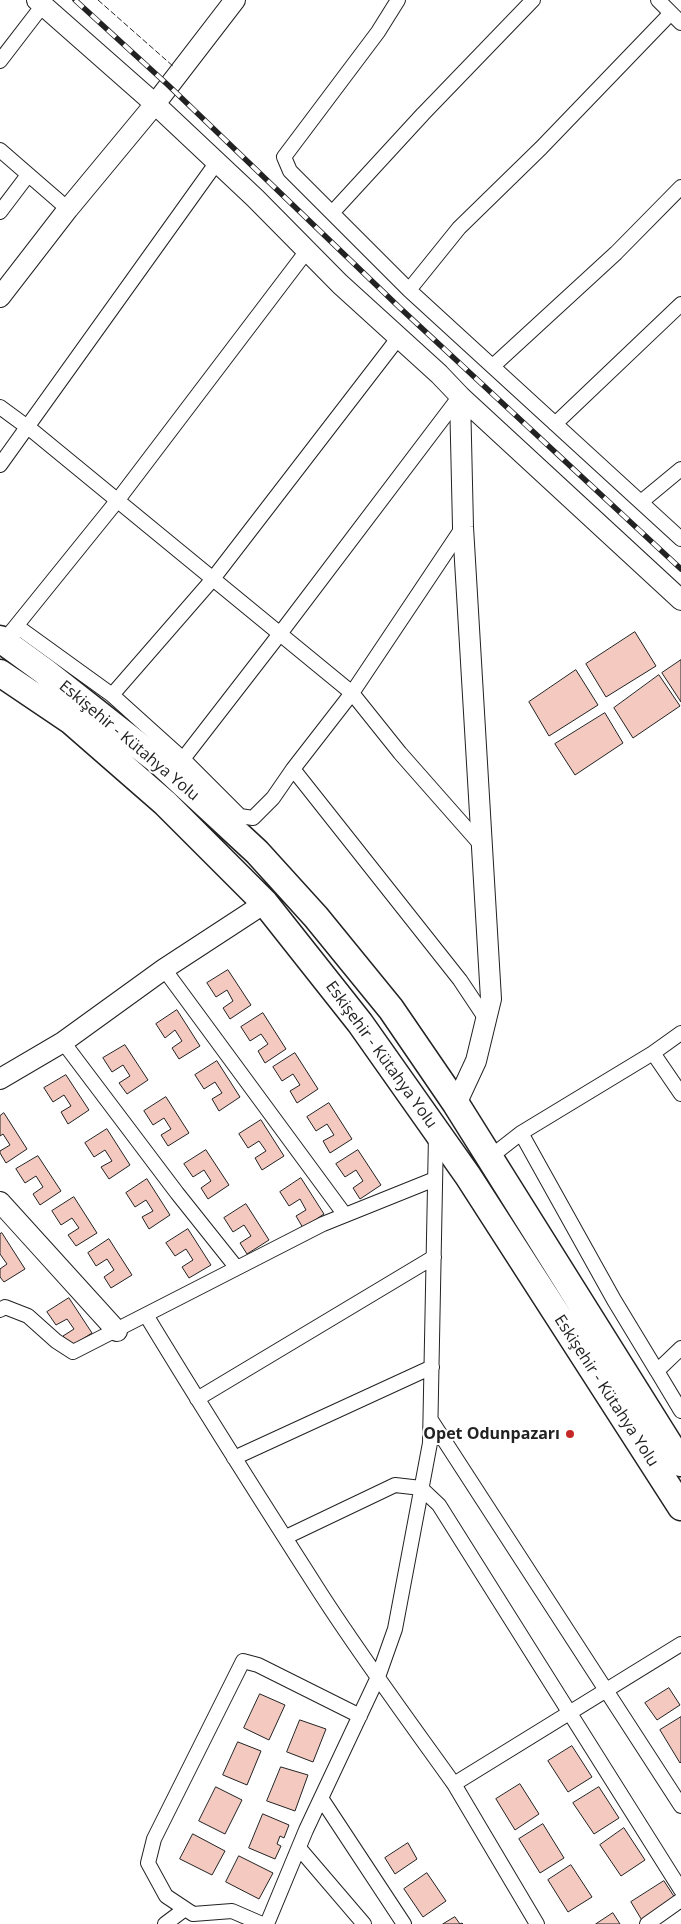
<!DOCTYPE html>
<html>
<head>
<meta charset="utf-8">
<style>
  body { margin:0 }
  canvas { display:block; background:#fff }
</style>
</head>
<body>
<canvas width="681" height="1924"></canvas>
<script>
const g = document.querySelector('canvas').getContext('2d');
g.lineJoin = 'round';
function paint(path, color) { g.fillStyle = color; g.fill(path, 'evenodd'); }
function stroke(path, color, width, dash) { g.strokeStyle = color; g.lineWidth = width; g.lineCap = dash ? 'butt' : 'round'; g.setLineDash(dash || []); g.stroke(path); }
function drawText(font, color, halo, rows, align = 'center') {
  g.font = font + ' "Open Sans",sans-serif'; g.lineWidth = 4; g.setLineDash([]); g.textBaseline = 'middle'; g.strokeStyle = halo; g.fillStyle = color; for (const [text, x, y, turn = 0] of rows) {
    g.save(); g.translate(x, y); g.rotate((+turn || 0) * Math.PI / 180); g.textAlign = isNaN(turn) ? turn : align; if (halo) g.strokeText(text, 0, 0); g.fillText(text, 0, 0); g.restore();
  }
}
const building = new Path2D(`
  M635 632 656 666 606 697 586 664Z
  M681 660V702L662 673Z
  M576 670 598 705 549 736 529 702Z
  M659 675 680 706 633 738 614 708Z
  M605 713 623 743 575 775 555 744Z
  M228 970 251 1005 230 1019 223 1008 233 1001 227 990 216 997 207 983Z
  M177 1010 200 1046 179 1059 172 1048 182 1041 175 1030 165 1038 156 1024Z
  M263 1013 286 1049 265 1063 258 1051 268 1044 261 1034 250 1041 241 1027Z
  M125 1045 148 1080 127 1094 119 1083 130 1076 123 1065 112 1072 103 1058Z
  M295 1053 318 1089 297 1103 290 1091 300 1085 293 1074 282 1081 273 1067Z
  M217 1061 240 1097 219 1111 212 1099 222 1093 215 1082 204 1089 195 1075Z
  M66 1075 89 1110 68 1124 61 1112 71 1106 64 1095 53 1102 44 1088Z
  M166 1097 189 1133 168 1146 161 1135 171 1129 164 1118 153 1125 144 1111Z
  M329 1103 352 1139 330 1153 323 1141 334 1135 327 1124 316 1131 307 1117Z
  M4 1113 27 1149 6 1163 0 1153V1151L10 1145 3 1134 0 1136V1116Z
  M261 1120 284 1156 262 1170 255 1158 266 1151 259 1141 248 1148 239 1134Z
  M107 1129 130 1165 109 1179 101 1167 112 1161 105 1150 94 1157 85 1143Z
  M206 1150 229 1185 208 1199 201 1188 211 1181 204 1170 193 1177 184 1164Z
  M358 1150 381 1185 360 1199 353 1188 363 1181 356 1170 345 1177 336 1164Z
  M38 1156 61 1191 40 1205 33 1194 43 1187 36 1176 25 1183 16 1169Z
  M301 1178 324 1214 303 1228 296 1216 306 1210 300 1199 289 1206 280 1192Z
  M147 1179 170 1215 149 1229 142 1217 153 1211 146 1200 135 1207 126 1193Z
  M74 1197 97 1233 76 1246 68 1235 79 1228 72 1218 61 1225 52 1211Z
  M246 1204 269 1240 247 1254 240 1243 251 1236 244 1225 233 1232 224 1218Z
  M188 1229 211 1265 189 1278 182 1267 193 1260 186 1249 175 1256 166 1243Z
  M2 1233 25 1269 4 1282 0 1277V1269L7 1264 0 1254V1234Z
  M109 1239 132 1275 111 1288 104 1277 114 1270 107 1259 96 1266 88 1253Z
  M69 1298 92 1333 70 1347 63 1336 74 1329 67 1319 56 1325 47 1312Z
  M669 1688 680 1705 657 1720 645 1703Z
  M260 1694 285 1705 269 1740 244 1728Z
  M681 1717V1762L680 1763 660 1730Z
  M300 1720 326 1729 313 1762 287 1752Z
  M238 1742 261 1751 247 1785 223 1775Z
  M572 1746 592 1777 568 1792 548 1761Z
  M281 1767 308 1775 295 1811 267 1801Z
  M520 1784 539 1814 515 1830 496 1799Z
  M216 1787 242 1800 225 1834 199 1821Z
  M599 1787 619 1818 594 1834 573 1803Z
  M263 1814 289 1825 284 1838 280 1836 277 1844 281 1846 275 1859 249 1848Z
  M543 1824 564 1858 540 1873 519 1839Z
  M624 1828 645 1860 621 1876 600 1845Z
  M193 1834 225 1851 212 1875 180 1859Z
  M408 1843 417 1859 395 1874 385 1858Z
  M239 1856 273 1873 259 1899 226 1882Z
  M571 1865 592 1897 568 1912 548 1880Z
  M427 1873 446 1901 423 1917 404 1889Z
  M664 1881 677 1901 643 1922 631 1902Z
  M613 1913 620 1924H596Z
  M455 1917 460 1924 462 1923 463 1924H443Z`);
const street = new Path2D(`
  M398 0 378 32 284 157 290 171 409 290 681 539
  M658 0 681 23
  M0 61 43 5
  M0 150 68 209
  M0 212 28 175
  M332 213 423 114 533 0
  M409 290 459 228 541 148 671 13
  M493 366 616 253 681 187
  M0 407 34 432 352 693 400 753 482 846
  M555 424 681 304
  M0 465 217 162
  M641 502 681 469
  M463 527 352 693 293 769 460 980 486 1019
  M12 631 117 501 306 252
  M8 635 12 631 22 630 112 695 183 759 240 816 253 818 273 798 293 769
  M112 695 212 580 399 337
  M183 759 279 635 460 396
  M164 969 345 1215
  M63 1042 177 1193 236 1267
  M653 1053 681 1094
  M521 1133 614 1300 657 1371
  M489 1158 521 1133 653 1053 681 1033
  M0 1310 5 1307 28 1316 56 1341 73 1352 323 1224 435 1179
  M146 1315C203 1409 262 1502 321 1594 363 1659 409 1721 454 1784L681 1644
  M681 1348 657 1371 681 1411
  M197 1399 434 1257
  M431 1420 681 1806
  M234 1458 432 1367
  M286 1537 395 1485 421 1488 439 1505 681 1890
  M454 1784 537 1924
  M321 1798 404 1924
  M299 1848 364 1924
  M165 1924 185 1909
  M262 1924 232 1911 193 1914 166 1896 148 1863 154 1839 243 1661 258 1665 360 1716
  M267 1924 306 1830 378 1677 395 1629 430 1443 436 1135
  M647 1924 681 1900`);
const secondary = new Path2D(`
  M37 0 155 104 255 198 340 284 439 374 460 396
  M0 297 68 209 155 104 235 0
  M0 1079 63 1042 164 969 265 903
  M456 1104 476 1061 491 999 463 527 460 396 681 600
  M0 1202 117 1331`);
const highway = new Path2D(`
  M0 639 44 671 162 764 257 852 316 917 391 1009 456 1104 681 1463
  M0 673 71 721 165 803 265 903 360 1023 468 1176 681 1507`);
const rail = new Path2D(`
  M75 0 168 85 399 307 681 569`);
const fence = new Path2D(`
  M98 0 174 67`);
const markers = [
  [570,1434,5,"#c62828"]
];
const streetNames = [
  ["Eskişehir - Kütahya Yolu",129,741,40],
  ["Eskişehir - Kütahya Yolu",381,1055,54],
  ["Eskişehir - Kütahya Yolu",606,1391,57]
];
const poiNames = [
  ["Opet Odunpazarı",560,1434]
];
paint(building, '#f3c9c0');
stroke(building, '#222', 1);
stroke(street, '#222', 16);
stroke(secondary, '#222', 22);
stroke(highway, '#222', 29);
stroke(street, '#fff', 14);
stroke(secondary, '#fff', 20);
stroke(highway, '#fff', 26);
stroke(rail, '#222', 5.5);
stroke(rail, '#fff', 4, [11]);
stroke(fence, '#222', 1, [6, 2.5]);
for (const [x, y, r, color] of markers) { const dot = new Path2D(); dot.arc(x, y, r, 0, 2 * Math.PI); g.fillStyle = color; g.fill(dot); stroke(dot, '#fff', 2); }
drawText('16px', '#222', '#fff', streetNames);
drawText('bold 16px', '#222', '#fff', poiNames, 'right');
</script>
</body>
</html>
